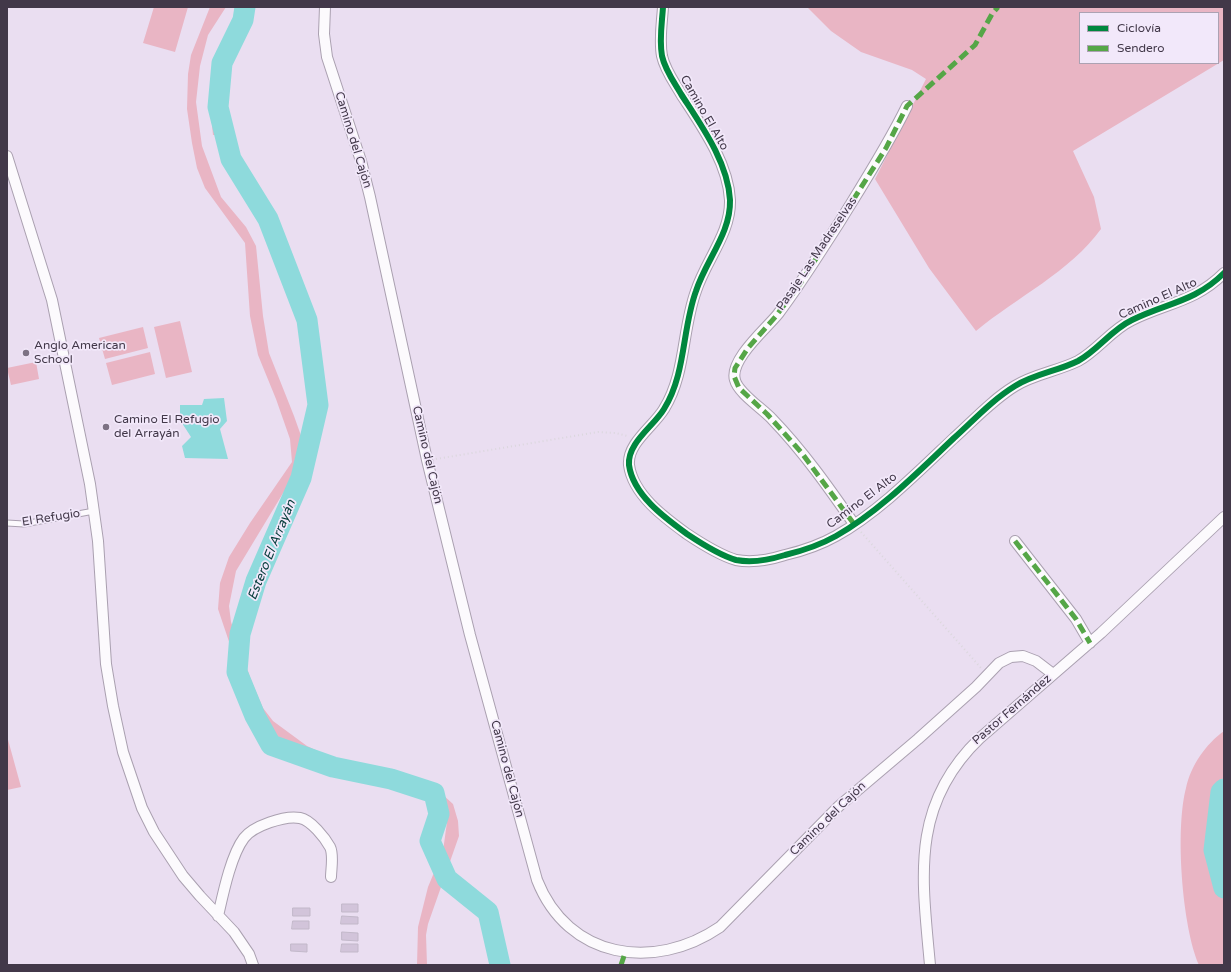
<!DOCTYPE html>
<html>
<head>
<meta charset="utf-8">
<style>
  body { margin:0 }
  #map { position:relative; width:1231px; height:972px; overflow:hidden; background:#eadef1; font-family:"Varela Round",sans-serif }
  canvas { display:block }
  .frame { position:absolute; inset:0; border:8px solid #423849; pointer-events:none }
  .legend { position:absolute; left:1079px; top:12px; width:140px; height:52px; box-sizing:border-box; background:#f2e8fa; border:1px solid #aca2b3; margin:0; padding:5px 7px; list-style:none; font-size:12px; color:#423849 }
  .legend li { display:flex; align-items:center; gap:8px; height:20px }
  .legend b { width:20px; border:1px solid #aca2b3 }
</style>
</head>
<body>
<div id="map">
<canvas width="1231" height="972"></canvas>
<div class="frame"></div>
<ul class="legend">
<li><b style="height:5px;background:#00873e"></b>Ciclovía</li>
<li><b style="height:5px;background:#55a647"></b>Sendero</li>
</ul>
</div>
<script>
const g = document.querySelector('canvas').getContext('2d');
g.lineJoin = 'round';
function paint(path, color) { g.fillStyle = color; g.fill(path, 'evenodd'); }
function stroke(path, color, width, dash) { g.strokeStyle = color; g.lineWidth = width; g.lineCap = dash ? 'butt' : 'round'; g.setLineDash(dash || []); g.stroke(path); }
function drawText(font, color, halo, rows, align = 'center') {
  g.font = font + ' "Varela Round",sans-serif'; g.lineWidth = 3.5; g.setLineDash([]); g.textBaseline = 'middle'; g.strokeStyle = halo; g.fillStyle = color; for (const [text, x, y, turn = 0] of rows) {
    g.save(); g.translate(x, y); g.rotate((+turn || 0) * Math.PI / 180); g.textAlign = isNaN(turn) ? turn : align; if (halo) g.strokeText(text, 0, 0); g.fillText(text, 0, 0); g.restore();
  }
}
const green = new Path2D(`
  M154 7H188L175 52 143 43Z
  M210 7H226L208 35 200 66 196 102 202 146 221 197 246 227 256 246 263 316 269 353 294 416 304 444 305 452 297 470 236 571 229 606 231 622 251 680 263 708 273 721 307 746 348 765 402 774 431 784 453 804 458 821 459 836 428 924 426 935 427 965H417L418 927 428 887 443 851 447 822 441 808 436 801 416 787 380 782 353 775 291 748 275 736 257 720 249 701 218 609 220 583 229 557 250 523 292 462 290 439 276 399 258 355 250 316 245 243 205 188 197 168 192 143 187 109 188 74 191 55Z
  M807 7H1224V60L1073 151 1094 197 1101 229C1070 272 1017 297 976 331L929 268 875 179 926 79 912 70 861 52 831 31ZM1080 13H1218V63H1080Z
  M226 94 230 134 213 135 209 96Z
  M180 321 192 372 166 378 154 327Z
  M143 327 148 348 105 359 99 338Z
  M150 352 155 374 112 385 106 363Z
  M36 362 39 379 11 385 7 368Z
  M1224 731V803L1216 820 1214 842 1224 879V965H1199C1182 926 1175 829 1186 788 1191 765 1206 744 1224 731Z
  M7 736 21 787 7 790Z`);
const water = new Path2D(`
  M224 398 227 421 220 429 228 459 185 458 182 446 191 437 180 420V405H202L204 399Z`);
const river = new Path2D(`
  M245 7 243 20 222 63 218 107 231 159 268 219 307 320 318 405 301 478 256 581 240 634 237 672 255 716 271 745 333 767 391 779 434 793 439 814 430 841 447 879 488 912 500 965
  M1224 789 1221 792 1214 850 1224 888`);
const building = new Path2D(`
  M342 904H358V912H342Z
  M293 908H310V916H293Z
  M342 916 358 917V924H341Z
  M293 921H309V929H292Z
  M342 932 358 933V941L342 940Z
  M291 944H307V952L291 951Z
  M342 944H358V952H341Z`);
const path = new Path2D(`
  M436 459 598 432 616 433 627 436
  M861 532 981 668`);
const service = new Path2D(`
  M7 523 24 524 94 511`);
const minor = new Path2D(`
  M325 7 324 34 327 57 361 161 370 197 427 460 470 635 537 880C568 959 654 972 720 927L839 806 918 739 976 687 999 663 1011 657 1023 656 1036 661 1053 674
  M663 7C662 23 659 40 662 56 665 70 674 82 681 94 701 125 728 162 730 200 731 233 706 260 696 291 682 329 686 374 664 409 654 426 627 443 629 465 633 495 665 518 687 534 702 544 719 555 736 560 752 563 769 560 785 555 802 551 820 545 836 536 879 512 919 471 954 438 974 420 992 400 1015 386 1034 374 1058 371 1078 361 1098 350 1111 330 1132 320 1166 303 1195 302 1224 273
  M7 156 52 300 90 484 98 541 106 664 113 706 123 752 142 808 154 832 183 876 200 896 234 932 249 954 253 965
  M854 524C829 488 803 451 772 419 763 409 738 393 735 380 729 360 766 329 778 314 800 285 819 254 839 223 863 184 887 147 907 106
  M1015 541 1076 619 1090 643
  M218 916C223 894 231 855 244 838 253 826 285 815 300 818 311 820 325 838 330 847 334 855 331 869 331 877
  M930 965C922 877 910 805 980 738L1101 633 1224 517`);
const quiet = new Path2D(`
  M854 524 801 452 767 414 739 388 734 376 735 368 748 348 776 316 800 284 886 148 907 106 975 45 992 14 998 7
  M1015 541 1076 619 1090 643
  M621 965 624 956`);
const cycleway = new Path2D(`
  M663 7C662 23 659 40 662 56 665 70 674 82 681 94 701 125 728 162 730 200 731 233 706 260 696 291 682 329 686 374 664 409 654 426 627 443 629 465 633 495 665 518 687 534 702 544 719 555 736 560 752 563 769 560 785 555 802 551 820 545 836 536 879 512 919 471 954 438 974 420 992 400 1015 386 1034 374 1058 371 1078 361 1098 350 1111 330 1132 320 1166 303 1195 302 1224 273`);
const markers = [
  [26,353,4,"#7d7284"],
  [106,427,4,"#7d7284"]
];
const streetNames = [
  ["Camino El Alto",704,113,60],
  ["Camino del Cajón",353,140,73],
  ["Pasaje Las Madreselvas",817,254,-56],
  ["Camino El Alto",1158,299,-24],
  ["Camino del Cajón",427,455,77],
  ["Camino El Alto",862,501,-37],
  ["El Refugio",51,518,-9],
  ["Pastor Fernández",1012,710,-41],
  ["Camino del Cajón",507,769,75],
  ["Camino del Cajón",828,819,-44]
];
const poiNames = [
  ["Anglo American",34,346],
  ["School",34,360],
  ["Camino El Refugio",114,420],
  ["del Arrayán",114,434]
];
const waterNames = [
  ["Estero El Arrayán",272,550,-68]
];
paint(green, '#e9b5c4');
paint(water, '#8edadc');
stroke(river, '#8edadc', 21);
paint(building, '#d2c4da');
stroke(building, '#c2b8c9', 1);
stroke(service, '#aaa0b0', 7);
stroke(minor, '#aaa0b0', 12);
stroke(path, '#dbd7dd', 2, [1, 3]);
stroke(service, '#fcfafd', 5);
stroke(minor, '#fcfafd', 10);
stroke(quiet, '#55a647', 5, [10, 5]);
stroke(cycleway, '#00873e', 6);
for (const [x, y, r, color] of markers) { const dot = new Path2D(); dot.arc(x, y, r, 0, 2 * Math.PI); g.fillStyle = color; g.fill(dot); stroke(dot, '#f2e8fa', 1.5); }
drawText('12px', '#423849', '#f2e8fa', streetNames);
drawText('12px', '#423849', '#f2e8fa', poiNames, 'left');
drawText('italic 13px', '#043c3a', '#f2e8fa', waterNames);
</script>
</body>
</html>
